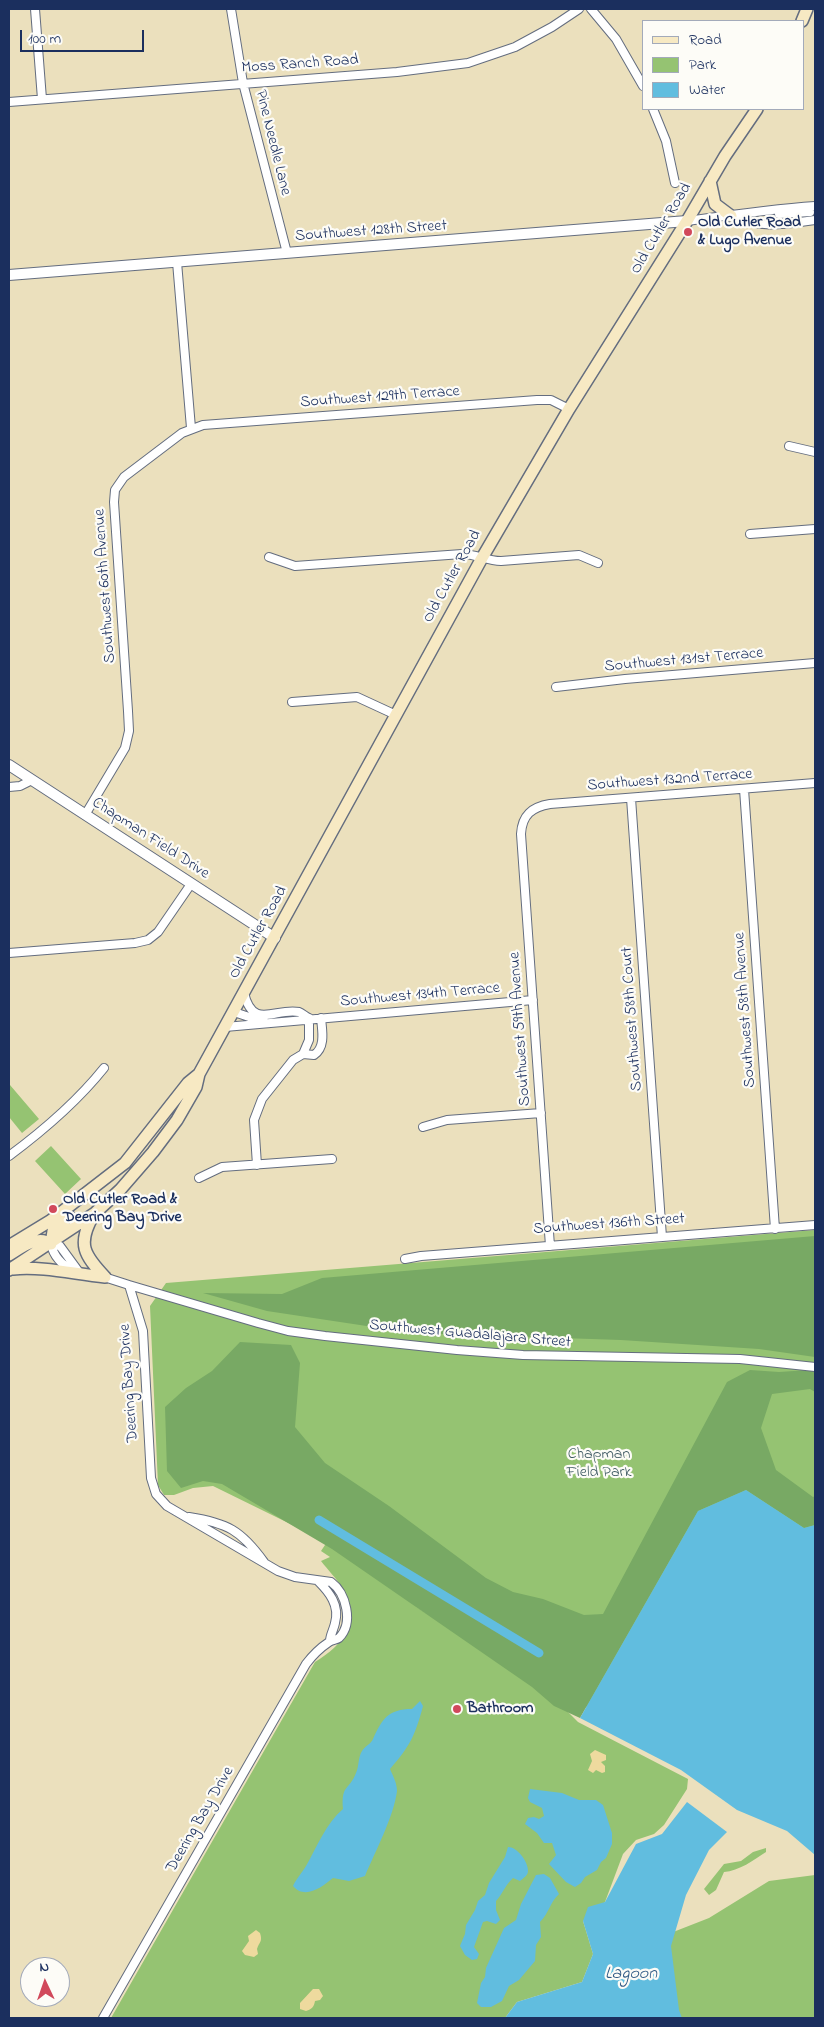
<!DOCTYPE html>
<html>
<head>
<meta charset="utf-8">
<style>
  body { margin:0 }
  #map { position:relative; width:824px; height:2027px; overflow:hidden; background:#ebe0bd; font-family:"Indie Flower",sans-serif }
  canvas { display:block }
  .frame { position:absolute; inset:0; border:10px solid #1b2f5e; pointer-events:none }
  .legend { position:absolute; left:642px; top:20px; width:162px; height:90px; box-sizing:border-box; background:#fdfcf7; border:1px solid #a3aaba; margin:0; padding:6px 9px; list-style:none; font-size:15px; color:#1b2f5e }
  .legend li { display:flex; align-items:center; gap:10px; height:25px }
  .legend b { width:25px; border:1px solid #a3aaba }
  .north { position:absolute; left:20px; top:1957px; width:50px; height:50px; box-sizing:border-box; background:#fdfcf7; border:1px solid #a3aaba; border-radius:50%; rotate:357deg; font-size:14px; font-weight:700; line-height:20px; text-align:center; color:#1b2f5e }
  .north::after { content:''; display:block; margin:auto; width:18px; height:22px; background:#d1495b; clip-path:polygon(50% 0,100% 100%,50% 72%,0 100%) }
  .scale { position:absolute; left:20px; top:30px; width:124px; height:22px; box-sizing:border-box; border:2px solid #1b2f5e; border-top:0; padding-left:6px; font-size:15px; line-height:18px; white-space:nowrap; color:#1b2f5e; -webkit-text-stroke:4px #fdfcf7; paint-order:stroke }
</style>
</head>
<body>
<div id="map">
<canvas width="824" height="2027"></canvas>
<div class="frame"></div>
<ul class="legend">
<li><b style="height:6px;background:#f7e9c3"></b>Road</li>
<li><b style="height:14px;background:#95c372"></b>Park</li>
<li><b style="height:14px;background:#61bddf"></b>Water</li>
</ul>
<div class="north">N</div>
<div class="scale">100 m</div>
</div>
<script>
const g = document.querySelector('canvas').getContext('2d');
g.lineJoin = 'round';
function paint(path, color) { g.fillStyle = color; g.fill(path, 'evenodd'); }
function stroke(path, color, width, dash) { g.strokeStyle = color; g.lineWidth = width; g.lineCap = dash ? 'butt' : 'round'; g.setLineDash(dash || []); g.stroke(path); }
function drawText(font, color, halo, rows, align = 'center') {
  g.font = font + ' "Indie Flower",sans-serif'; g.lineWidth = 4.5; g.setLineDash([]); g.textBaseline = 'middle'; g.strokeStyle = halo; g.fillStyle = color; for (const [text, x, y, turn = 0] of rows) {
    g.save(); g.translate(x, y); g.rotate((+turn || 0) * Math.PI / 180); g.textAlign = isNaN(turn) ? turn : align; if (halo) g.strokeText(text, 0, 0); g.fillText(text, 0, 0); g.restore();
  }
}
const green = new Path2D(`
  M10 1085 39 1119 22 1133 9 1117Z
  M51 1146 81 1179 65 1194 35 1161Z
  M815 1230V1848L784 1823 415 1606 545 1689 578 1722 688 1779 687 1789 664 1825 654 1834 636 1840 623 1854 605 1902 583 1921 593 1954 582 1982 517 2002 505 2018H111L315 1662C343 1645 363 1621 343 1589 337 1579 328 1570 321 1561L330 1557 321 1551 327 1542 213 1486 193 1488 174 1495H164L158 1485 150 1306 166 1283Z
  M766 1848V1852C754 1860 739 1871 724 1872L716 1890 709 1895 704 1889 724 1864 741 1861 753 1852Z
  M815 1875V2018H670L663 1936 709 1918 769 1881Z`);
const forest = new Path2D(`
  M815 1236V1357L759 1349 621 1340 413 1333 267 1311 203 1293 282 1294 322 1278Z
  M240 1342 291 1345 300 1363 295 1427 325 1463 389 1506 486 1578 513 1592 543 1599 584 1615 603 1614 727 1382 750 1370 779 1372 809 1370 815 1371V1392L810 1389 772 1394 761 1428 776 1470 813 1497 815 1496V1525L804 1528 746 1490 698 1511 580 1718 554 1706 532 1687 332 1549 222 1484 203 1481 181 1488 167 1471 165 1407 186 1388 212 1371Z`);
const sand = new Path2D(`
  M595 1750 606 1755V1760L601 1762 605 1766V1772L602 1773 596 1770 593 1773 588 1770 592 1761 590 1754Z
  M256 1930 260 1933C263 1942 259 1942 257 1949L258 1954 254 1957 245 1955 242 1951 249 1941 248 1936Z
  M313 1989H319L323 1996 320 2000 315 2001C314 2007 312 2009 306 2011L300 2009V2003Z`);
const water = new Path2D(`
  M746 1490 804 1528 815 1525V1855L787 1831 737 1810 681 1770 580 1718 698 1511Z
  M420 1701 423 1706C415 1736 410 1746 390 1769 393 1776 397 1783 397 1791 394 1816 375 1852 365 1876L349 1881 333 1878C322 1887 305 1900 293 1886 296 1879 302 1873 306 1866 317 1847 326 1823 343 1809 341 1784 349 1791 356 1773 359 1767 358 1757 362 1751 365 1746 371 1744 373 1739 382 1719 388 1709 412 1709Z
  M530 1789 562 1793 579 1800H596L603 1805 612 1833V1844L606 1858 601 1862 597 1870 585 1877 581 1883 575 1887 566 1882 549 1864 556 1855 552 1843H544L537 1833 525 1824 528 1818 534 1817 539 1819 544 1816 542 1808 530 1802 528 1798Z
  M687 1802 727 1832 709 1850 686 1895 671 1946 679 2010 682 2018H505L517 2002 582 1982 593 1954 583 1921 588 1907 605 1902 636 1844 662 1834Z
  M508 1847C517 1847 528 1861 528 1871 528 1876 523 1878 520 1881L513 1878C506 1884 503 1893 496 1901V1910L500 1920 496 1924 487 1921 483 1922 474 1947 479 1954 477 1959 472 1960 465 1955 460 1946 465 1934 466 1925 475 1910 478 1901 485 1895 489 1883 505 1857Z
  M544 1874 550 1878 559 1894C550 1902 549 1913 540 1922L541 1937 536 1945 535 1961 519 1980 509 1986 502 2001 491 2007H481L477 2003 481 1983 485 1977 486 1968 504 1928 516 1920 521 1904 536 1875Z`);
const canal = new Path2D(`
  M319 1520 539 1653`);
const minor = new Path2D(`
  M35 9 42 99
  M231 9 243 83 287 253
  M591 9 616 39 643 86
  M9 102 397 72 468 63 515 47 552 27 579 9
  M653 109 666 141 675 183
  M779 214 810 212
  M736 216C758 230 791 223 815 220
  M687 221C730 215 772 209 815 206
  M177 262 191 428
  M789 446 815 452
  M750 534 815 529
  M269 557 295 566 462 554C476 554 487 561 501 561L579 555 598 563
  M556 687 625 679 815 663
  M292 702 357 697 396 715
  M9 787 20 786 32 780
  M744 789 775 1229
  M631 798 662 1237
  M85 815 125 748 129 731 128 711 114 502 115 490 124 477 182 433 203 425 537 400H551L569 409
  M9 953 135 943 148 940 158 932 191 884
  M244 993C253 1031 276 1007 299 1012 302 1013 306 1017 309 1018
  M234 1012 249 1017H264
  M225 1027 533 1000
  M303 1054 309 1040V1018
  M423 1127 447 1120 541 1113
  M9 1156C44 1130 76 1103 104 1068
  M257 1165 254 1120 262 1099 293 1060 303 1054 314 1055C326 1047 322 1030 321 1018
  M199 1178 222 1167 332 1159
  M550 1246 521 834C522 815 532 807 550 804L815 783
  M405 1259 421 1256 815 1225
  M73 1270C62 1266 53 1255 51 1244L60 1246 79 1272
  M101 1276 129 1285 143 1331 151 1478 156 1494 167 1506 278 1571 295 1577 331 1582C346 1593 354 1623 339 1638 336 1640 332 1640 329 1642 320 1648 312 1656 306 1664L103 2018
  M129 1285 258 1323 288 1331 325 1336 457 1350 523 1355 740 1359 815 1367
  M189 1517C227 1523 241 1530 264 1562
  M318 1581C329 1592 340 1605 335 1623 334 1629 330 1635 330 1641`);
const tertiary = new Path2D(`
  M9 275 687 221
  M9 765 275 938`);
const secondary = new Path2D(`
  M802 21 807 9
  M710 181 715 204 731 216
  M93 1216C77 1244 84 1255 105 1277
  M51 1244 53 1231 69 1216
  M9 1246 50 1221 125 1163 188 1083 199 1074
  M9 1255C21 1248 37 1234 51 1244
  M13 1269C43 1266 74 1274 105 1277
  M9 1270 95 1213 120 1190 153 1152 177 1120 196 1087 199 1074 482 558 569 409 687 221 725 156 757 109`);
const markers = [
  [688,232,5,"#d1495b"],
  [53,1209,5,"#d1495b"],
  [457,1709,5,"#d1495b"]
];
const streetNames = [
  ["Moss Ranch Road",300,65,-4],
  ["Pine Needle Lane",272,143,76],
  ["Old Cutler Road",662,229,-59],
  ["Southwest 128th Street",371,232,-4],
  ["Southwest 129th Terrace",380,398,-4],
  ["Old Cutler Road",453,577,-61],
  ["Southwest 60th Avenue",106,586,-94],
  ["Southwest 131st Terrace",684,661,-5],
  ["Southwest 132nd Terrace",670,781,-4],
  ["Chapman Field Drive",150,839,33],
  ["Old Cutler Road",259,933,-61],
  ["Southwest 134th Terrace",420,996,-5],
  ["Southwest 58th Avenue",746,1010,-94],
  ["Southwest 58th Court",633,1019,-94],
  ["Southwest 59th Avenue",521,1029,-94],
  ["Southwest 136th Street",609,1225,-4],
  ["Southwest Guadalajara Street",470,1335,5],
  ["Deering Bay Drive",130,1383,-94],
  ["Deering Bay Drive",201,1820,-60]
];
const poiNames = [
  ["Old Cutler Road",698,223],
  ["& Lugo Avenue",698,241],
  ["Old Cutler Road &",63,1200],
  ["Deering Bay Drive",63,1218],
  ["Bathroom",467,1709]
];
const parkNames = [
  ["Chapman",599,1455],
  ["Field Park",599,1473]
];
const waterNames = [
  ["Lagoon",631,1975]
];
paint(green, '#95c372');
paint(forest, '#78a964');
paint(sand, '#eeda9e');
paint(water, '#61bddf');
stroke(canal, '#61bddf', 9);
stroke(minor, '#646d7f', 10);
stroke(tertiary, '#646d7f', 12);
stroke(secondary, '#646d7f', 14);
stroke(minor, '#fff', 8);
stroke(tertiary, '#fff', 10);
stroke(secondary, '#f7e9c3', 11);
for (const [x, y, r, color] of markers) { const dot = new Path2D(); dot.arc(x, y, r, 0, 2 * Math.PI); g.fillStyle = color; g.fill(dot); stroke(dot, '#fdfcf7', 2); }
drawText('16px', '#1b2f5e', '#fdfcf7', streetNames);
drawText('bold 16px', '#1b2f5e', '#fdfcf7', poiNames, 'left');
drawText('16px', '#405b64', '#fdfcf7', parkNames);
drawText('italic 18px', '#305a85', '#fdfcf7', waterNames);
</script>
</body>
</html>
